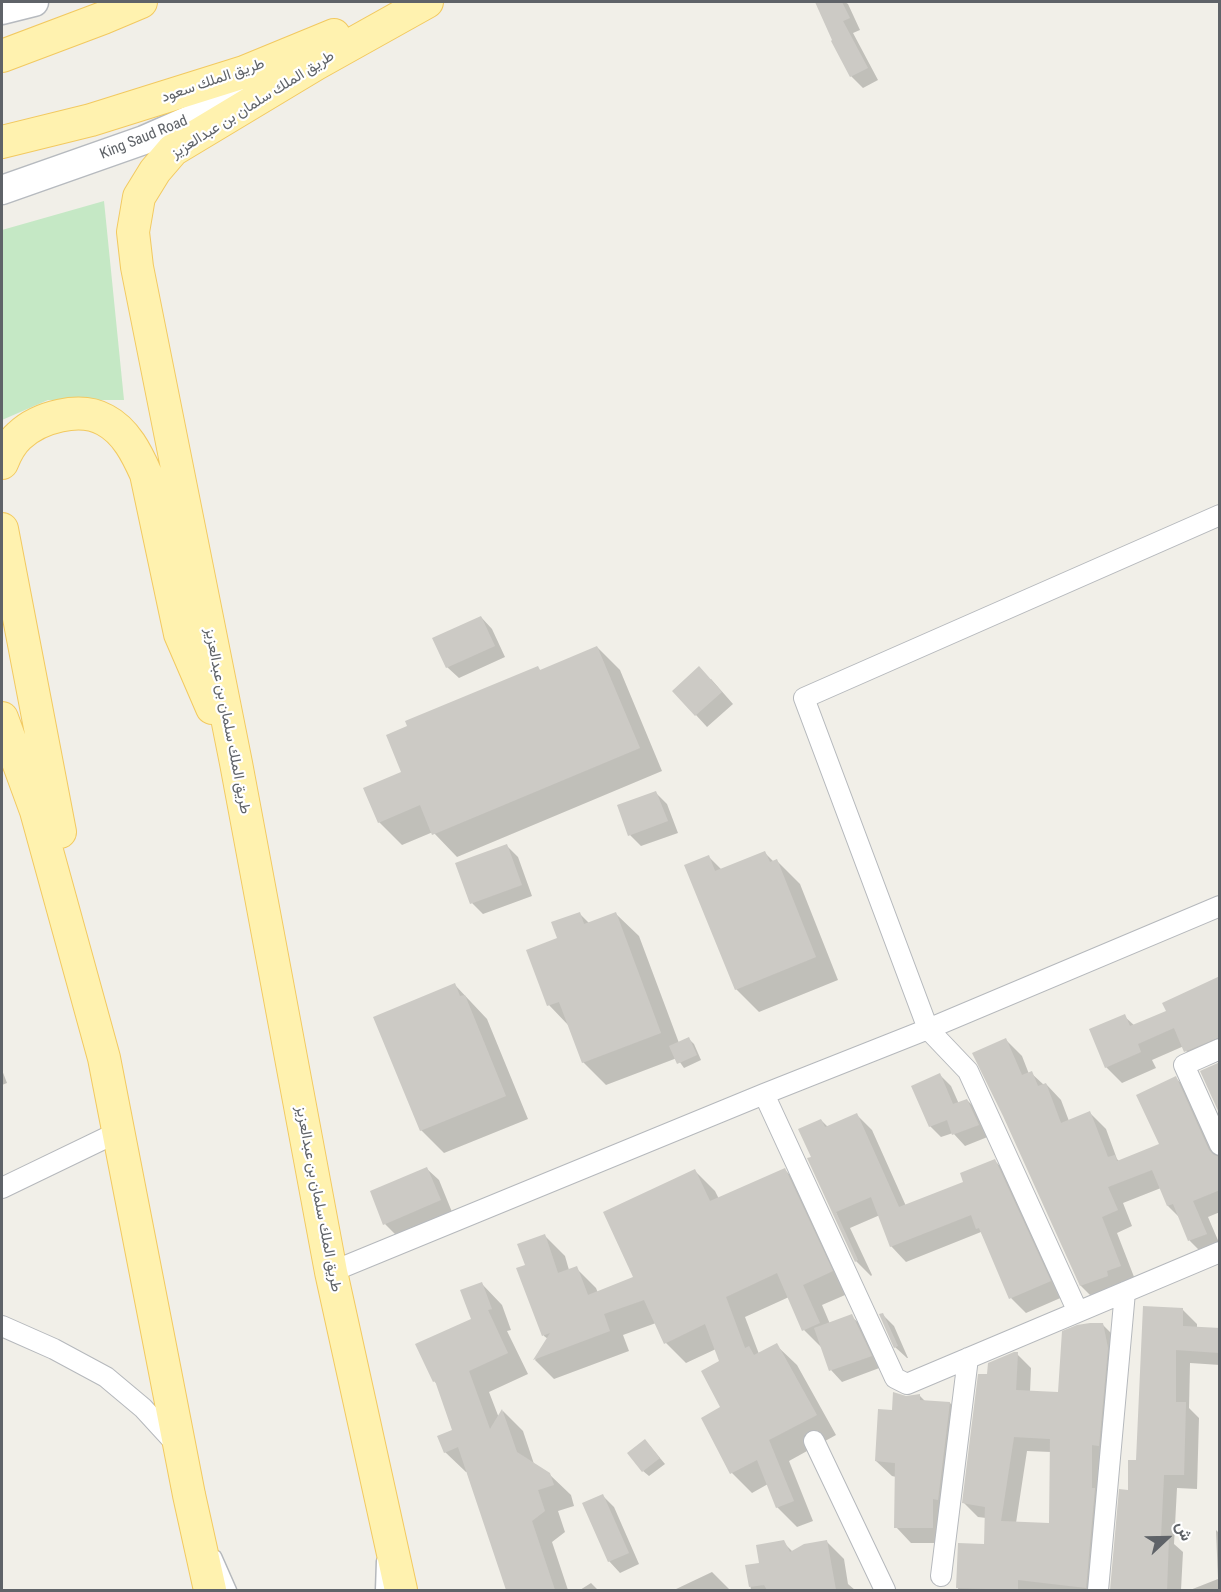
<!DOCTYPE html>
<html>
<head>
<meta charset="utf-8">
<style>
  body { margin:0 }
  #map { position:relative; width:1221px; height:1592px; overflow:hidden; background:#f1efe8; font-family:"Roboto Condensed",Vazirmatn,sans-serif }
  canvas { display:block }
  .frame { position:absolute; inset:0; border:3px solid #5f6368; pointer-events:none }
  .north { position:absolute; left:1137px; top:1508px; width:60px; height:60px; -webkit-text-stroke:4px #fff; paint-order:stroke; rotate:68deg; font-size:16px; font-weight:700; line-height:24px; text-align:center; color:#5f6368 }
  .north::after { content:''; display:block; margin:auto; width:21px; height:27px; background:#5f6368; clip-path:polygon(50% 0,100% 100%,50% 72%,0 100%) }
</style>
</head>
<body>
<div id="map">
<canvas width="1221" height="1592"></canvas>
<div class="frame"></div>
<div class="north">ش</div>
</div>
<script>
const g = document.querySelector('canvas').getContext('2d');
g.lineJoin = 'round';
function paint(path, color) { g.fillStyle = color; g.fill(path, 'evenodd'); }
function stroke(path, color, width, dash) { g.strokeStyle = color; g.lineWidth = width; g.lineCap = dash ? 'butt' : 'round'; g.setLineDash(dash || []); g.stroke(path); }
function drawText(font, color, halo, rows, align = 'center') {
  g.font = font + ' "Roboto Condensed",Vazirmatn,sans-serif'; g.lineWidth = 4.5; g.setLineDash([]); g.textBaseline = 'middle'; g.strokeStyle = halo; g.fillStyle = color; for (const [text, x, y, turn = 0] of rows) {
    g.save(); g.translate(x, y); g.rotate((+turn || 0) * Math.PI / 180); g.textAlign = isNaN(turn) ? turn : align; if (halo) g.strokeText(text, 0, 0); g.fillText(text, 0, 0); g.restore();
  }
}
const green = new Path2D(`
  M104 201 124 400H48L2 420V230Z`);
const shadow = new Path2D(`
  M816 2H845L848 4 860 30 853 33 878 80 863 88 851 76 833 41H834Z
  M481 617 492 629 505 657 459 678 447 667Z
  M597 647 620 670 662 771 457 857 433 832 402 845 379 822 403 773 409 727 538 668 541 671Z
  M711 679 733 704 707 727 674 691Z
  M656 793 667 804 678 833 641 846 630 835Z
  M507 846 518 857 532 896 483 914 472 903Z
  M765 853 774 862 777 861 800 884 838 980 759 1012 736 989 708 856 722 870Z
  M579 913 589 923 616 914 639 936 679 1043 689 1039 694 1044 701 1060 684 1068 677 1058 606 1085 583 1062 569 1026 549 1005 559 939Z
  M1220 977V1059L1202 1067 1186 1051 1184 1046 1152 1060 1156 1068 1122 1083 1106 1067 1124 1016 1135 1026 1168 1011Z
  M455 985 487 1019 528 1119 444 1153 421 1130Z
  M1006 1040 1022 1056 1029 1074 1031 1073 1044 1085 1046 1084 1061 1100 1069 1121 1090 1113 1106 1129 1117 1159 1120 1162 1161 1145 1176 1078 1191 1094 1220 1156V1212L1208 1217 1220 1245 1205 1256 1190 1241 1180 1218 1168 1206 1161 1188 1123 1203 1132 1226 1117 1233 1136 1282 1097 1302 1081 1286Z
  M2 1070 7 1083 2 1085Z
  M940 1075 951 1086 959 1104 967 1100 979 1112 990 1136 965 1146 953 1133 941 1137 930 1126Z
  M857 1115 872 1130 906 1206 965 1183 995 1161 1010 1176 1065 1296 1026 1313 1011 1298 981 1232 906 1262 891 1246 880 1215 850 1228 872 1275 871 1276 856 1261 813 1157 821 1120 828 1127Z
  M427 1169 439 1180 452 1212 396 1235 385 1224Z
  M785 1170 805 1190 852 1292 822 1305 830 1324 851 1316 863 1327 882 1367 842 1382 831 1370 823 1349 804 1330 789 1297 745 1317 759 1354 776 1345 797 1365 836 1435 789 1461 813 1521 797 1527 777 1507 768 1484 752 1493 732 1473 721 1362 716 1349 686 1363 666 1343 656 1323 623 1335 629 1351 554 1379 535 1360 548 1339 544 1336 518 1269 527 1266 545 1236 565 1256 569 1270 576 1268 596 1288 598 1293 635 1278 695 1171 715 1191 719 1199Z
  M482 1284 502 1305 511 1330 507 1331 528 1374 489 1392 499 1418 503 1411 523 1431 534 1464 549 1474 571 1495 574 1506 558 1511 565 1532 552 1542 568 1590H507L467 1472H466L445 1452 454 1431 438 1385 434 1381 472 1319Z
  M1183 1310 1197 1324V1329L1220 1330V1365L1190 1363 1189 1408 1199 1418 1197 1489 1177 1488 1174 1544 1183 1552 1181 1590H1112L1121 1491H1129Z
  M882 1314 894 1326 908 1358H907L895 1347Z
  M1103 1325 1117 1339 1101 1590H958L959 1544 985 1546 986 1518 978 1517 964 1503 989 1376 1017 1354 1031 1368 1030 1392 1059 1393ZM1027 1451 1051 1452V1525L1016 1523Z
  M920 1396 926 1402 950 1403 965 1419 948 1543H911L896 1527V1477L892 1476 876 1461 893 1412 906 1397Z
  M650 1446 665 1464 649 1476 643 1471Z
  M603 1496 614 1507 639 1564 620 1573 609 1561Z
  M1216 1530 1220 1534V1590H1190L1218 1579Z
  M783 1542 793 1552 827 1542 844 1559 848 1584 855 1590H751L747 1566 760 1564Z
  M712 1572 730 1590H674Z
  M591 1583 598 1590H580Z`);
const building = new Path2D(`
  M815 2H842L850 18 843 21 868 68 850 77 831 41 832 40Z
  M481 616 495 646 446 668 432 638Z
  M597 646 640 748 432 835 420 805 378 823 363 788 401 772 386 735 407 726 405 721 538 666 540 670Z
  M699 666 722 692 695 716 672 691Z
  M656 791 668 821 628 836 617 805Z
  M507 844 522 885 470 904 455 863Z
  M765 851 770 862 777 859 816 957 735 990 684 865 709 855 715 871Z
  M580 912 584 924 616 912 661 1033 582 1063 559 1002 547 1006 526 950 557 938 551 922Z
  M1220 976V1037L1184 1052 1174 1028 1138 1044 1141 1052 1105 1068 1089 1029 1125 1014 1130 1026 1166 1011 1162 1003Z
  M455 983 460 996 465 995 506 1096 420 1131 373 1017Z
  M689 1037 697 1055 677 1064 669 1046Z
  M1006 1038 1022 1075 1032 1071 1038 1086 1046 1083 1061 1123 1090 1111 1108 1157 1115 1155 1117 1161 1159 1144 1136 1095 1176 1076 1209 1150 1214 1155 1220 1157V1190L1193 1201 1207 1234 1188 1241 1173 1204 1167 1206 1152 1170 1108 1187 1118 1210 1102 1217 1121 1266 1107 1271 1108 1276 1080 1286 1003 1116 972 1053Z
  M1220 1062V1115L1200 1071Z
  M940 1073 953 1104 967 1099 979 1125 952 1135 947 1120 929 1127 911 1086Z
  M857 1113 899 1207 963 1182 960 1173 995 1159 1051 1281 1009 1299 979 1228 976 1229 971 1215 890 1247 871 1197 836 1212 858 1260 855 1262 807 1158 811 1157 798 1129 821 1119 825 1127Z
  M427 1167 441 1200 383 1225 370 1191Z
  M785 1168 833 1271 803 1285 820 1323 802 1331 777 1273 726 1297 745 1348 749 1346 754 1355 777 1343 817 1415 769 1440 794 1501 776 1508 757 1460 730 1474 701 1418 720 1407 701 1371 719 1361 705 1324 664 1344 644 1300 604 1314 610 1331 533 1360 550 1333 542 1336 516 1268 525 1265 517 1244 545 1234 558 1273 577 1266 588 1295 633 1277 603 1212 695 1169 710 1201Z
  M482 1282 492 1309 488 1310 508 1353 469 1371 490 1429 502 1409 517 1452 550 1473 554 1485 538 1490 545 1511 532 1521 555 1590H506L458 1447 444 1453 437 1436 452 1430 435 1381 433 1382 415 1344 471 1319 460 1290Z
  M1143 1306 1183 1308V1326L1220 1328V1353L1176 1350V1402H1186L1184 1475H1164L1161 1536H1169L1167 1590H1110L1119 1489 1128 1490V1460H1136Z
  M883 1313 898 1346 894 1348 879 1314Z
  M852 1314 872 1356 829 1371 814 1328Z
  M1090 1323H1103L1108 1348 1099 1446 1092 1445V1488H1095L1086 1588 1018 1580V1590L956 1588 958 1543 984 1544 985 1507 962 1503 978 1374H987L988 1363 1014 1352H1018L1016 1390 1058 1392 1062 1331 1077 1325ZM1014 1437 1050 1439 1049 1523 1001 1521Z
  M893 1392 906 1396 920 1394V1400L950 1402 938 1500 933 1499V1528H894L895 1463 875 1461 878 1409 892 1410Z
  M645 1439 660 1458 642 1472 627 1453Z
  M603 1494 629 1553 608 1562 582 1503Z
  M784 1540 790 1552 804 1544 827 1540 836 1590H767L764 1585 749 1587 745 1565 759 1563 756 1545Z`);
const lane = new Path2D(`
  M216 1556 231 1590
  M381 1590 382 1561`);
const street = new Path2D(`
  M1220 1049 1184 1065 1220 1145
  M764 1094 895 1378 907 1384 1220 1252
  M2 1188 118 1132
  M331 1272 764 1094 928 1029 1220 906
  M1078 1312 968 1071 928 1029 804 698 1220 515
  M2 1326 54 1349 106 1377 143 1408 176 1444
  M814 1441 885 1590
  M941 1576 968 1358
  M1098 1590 1125 1292`);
const secondary = new Path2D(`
  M2 10 34 2
  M2 190 144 140 235 100`);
const primary = new Path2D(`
  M2 56 103 18 141 2
  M2 142 91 120 244 72 334 35
  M2 463C6 453 11 443 19 436 39 417 80 406 105 420 126 431 137 454 146 474L180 634 212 708
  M2 529 60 832
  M2 718 36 811 104 1058 189 1495 210 1590
  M401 1590 331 1272 236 763 137 267 133 232 139 197 155 171 173 150 316 64 427 2`);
const streetNames = [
  ["طريق الملك سعود",213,81,-19],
  ["طريق الملك سلمان بن عبدالعزيز",253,105,-32],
  ["King Saud Road",144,138,-22],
  ["طريق الملك سلمان بن عبدالعزيز",227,721,79],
  ["طريق الملك سلمان بن عبدالعزيز",318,1199,79]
];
paint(green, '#c5e8c5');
paint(shadow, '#0003');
paint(building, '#cccac5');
stroke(lane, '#b5b8bc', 13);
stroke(street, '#b5b8bc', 22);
stroke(secondary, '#b6babf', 31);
stroke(primary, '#f2c960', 34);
stroke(lane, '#fff', 10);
stroke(street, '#fff', 20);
stroke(secondary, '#fff', 28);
stroke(primary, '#fff2af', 32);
drawText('15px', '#5f6368', '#fff', streetNames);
</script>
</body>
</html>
